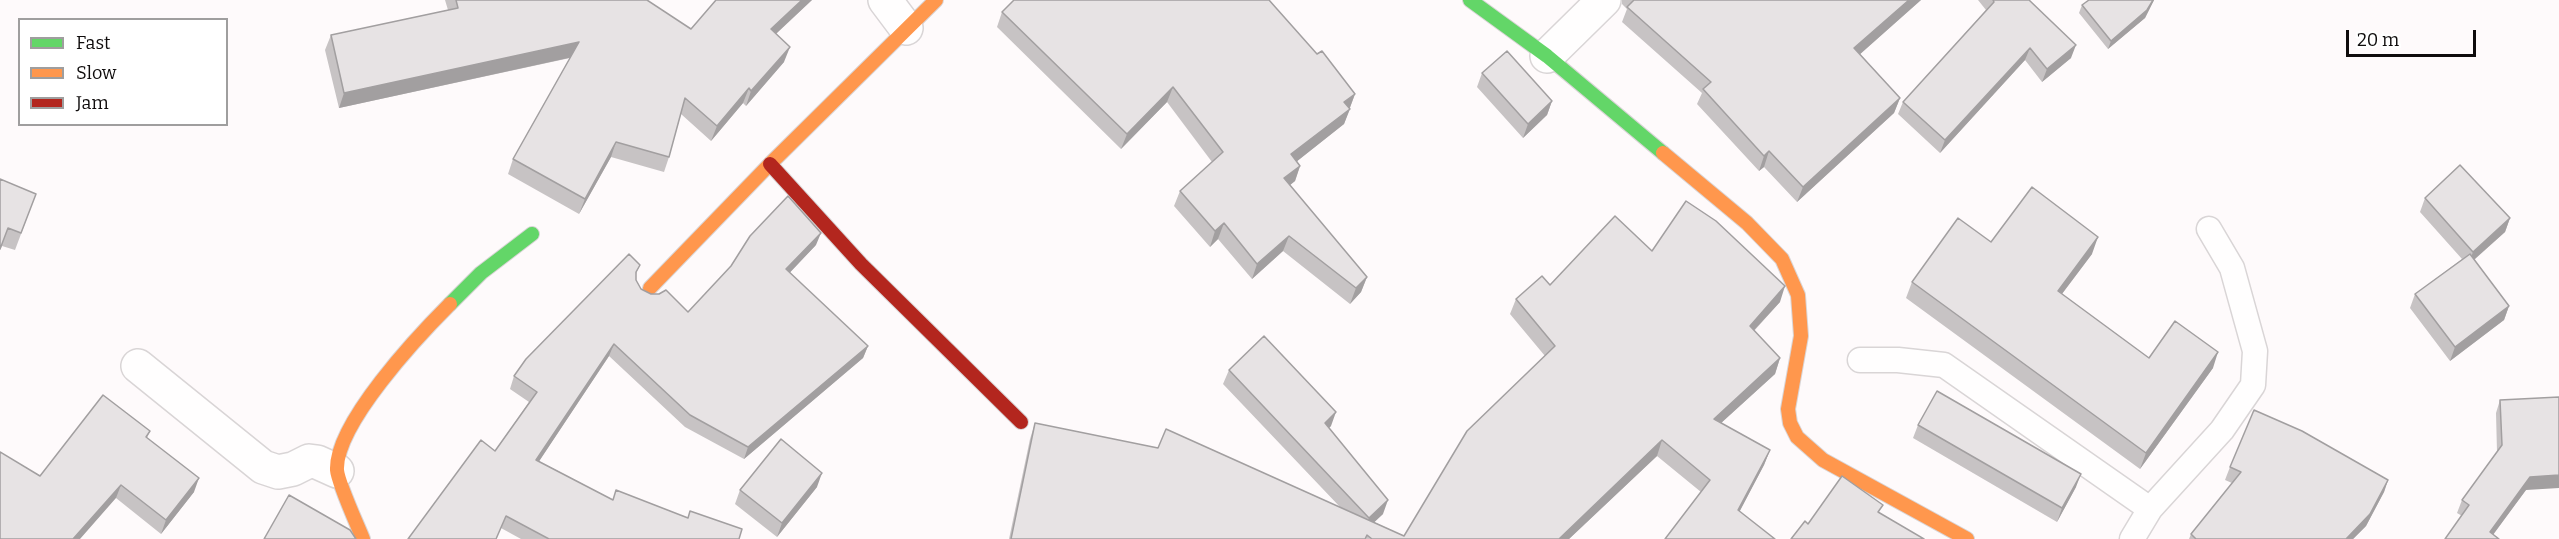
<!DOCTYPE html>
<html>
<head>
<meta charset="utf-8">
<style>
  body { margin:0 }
  #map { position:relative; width:2559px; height:539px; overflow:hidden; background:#fefafb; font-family:Bitter,serif }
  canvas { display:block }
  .legend { position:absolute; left:18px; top:18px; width:210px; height:108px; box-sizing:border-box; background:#fff; border:2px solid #9f9e9e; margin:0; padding:8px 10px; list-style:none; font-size:18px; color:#0f0c0c }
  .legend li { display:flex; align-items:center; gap:12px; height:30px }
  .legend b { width:30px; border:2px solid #9f9e9e }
  .scale { position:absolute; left:2346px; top:30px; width:130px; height:27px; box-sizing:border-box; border:3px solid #0f0c0c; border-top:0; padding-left:8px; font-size:18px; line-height:21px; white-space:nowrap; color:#0f0c0c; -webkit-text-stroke:4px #fff; paint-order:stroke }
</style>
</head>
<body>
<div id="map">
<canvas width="2559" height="539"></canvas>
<ul class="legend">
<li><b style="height:8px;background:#63d668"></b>Fast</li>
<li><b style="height:8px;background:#ff974d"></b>Slow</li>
<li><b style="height:8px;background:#b3261e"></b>Jam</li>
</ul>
<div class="scale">20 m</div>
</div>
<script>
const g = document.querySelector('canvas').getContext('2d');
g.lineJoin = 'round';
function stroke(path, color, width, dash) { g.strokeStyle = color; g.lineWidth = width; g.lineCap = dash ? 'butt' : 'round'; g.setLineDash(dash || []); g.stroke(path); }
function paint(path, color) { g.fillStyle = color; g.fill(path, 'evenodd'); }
const lane = new Path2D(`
  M1860 360H1898L1944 365 2150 509
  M2132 539 2150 509 2222 430 2253 385 2255 351 2232 268 2209 229`);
const street = new Path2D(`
  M885 0 906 28
  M1547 56 1604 0
  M138 366 263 467 278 472 293 469 309 461 317 462 337 471`);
const fast = new Path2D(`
  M1470 0 1547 56 1663 153
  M450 304 481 273 532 234`);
const slow = new Path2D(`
  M1663 153 1747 223 1782 259 1798 295 1801 336 1788 409 1790 423 1797 437 1823 460 1967 539
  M650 288 770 164 936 0
  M363 539C357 524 338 483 337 470 335 424 419 335 450 304`);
const jam = new Path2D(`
  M770 164 861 264 1021 422`);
const wall = new Path2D(`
  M445 0H647L691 29 716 0H812L776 34 784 62 746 106 743 103 711 141 681 114 669 157 664 172 611 157 579 214 508 174 513 159 570 58 339 108 325 50 331 35 448 10Z
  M1622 0H1921L1860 54 1900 98 1894 113 1797 202 1764 167 1759 171 1697 104 1702 93 1622 22 1627 9 1622 4Z
  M1978 0H2029L2071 58 2042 82 2025 60 1940 153 1898 114 1903 102 1986 10Z
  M2089 0H2154L2145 18 2108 49 2079 13 2082 5Z
  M1002 12 1317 54 1355 94 1344 124 1297 161 1300 166 1295 181 1290 185 1367 277 1361 292 1350 304 1283 251 1252 279 1218 239 1210 247 1174 206 1180 191 1212 162 1167 102 1121 149 997 27Z
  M1482 73 1552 101 1547 115 1523 138 1477 87Z
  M0 179 36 194 15 250 2 246 0 250Z
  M2425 198 2510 218 2505 232 2474 260 2509 306 2504 320 2450 361 2410 308 2415 294 2462 259 2420 212Z
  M1991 242 2092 254 2062 294 2149 358 2213 368 2140 469 1906 298 1912 282Z
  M816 245 789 273 868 346 863 358 744 459 685 427 609 356 539 461 613 500 739 539H521L501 528 495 451 529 402 510 389 514 376 640 265 636 274V280L641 289 688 312Z
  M1652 251 1780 302 1754 331 1780 358 1775 374 1721 423 1770 450 1764 465 1739 512 1701 492 1657 456 1569 539H1009L1030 439 1035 423 1340 507 1223 384 1229 370 1331 426 1329 428 1383 514 1374 522 1404 536 1545 356 1510 314 1516 299 1550 285Z
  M2500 400 2526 490 2493 534 2457 513 2462 500 2497 452 2496 413Z
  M1918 425 2076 487 2057 522 1913 438Z
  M150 431 147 438 194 492 161 534 116 498 40 476Z
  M2230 467 2388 480 2384 492 2366 526 2353 539H2189L2191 534 2232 483 2225 480Z
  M817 487 777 537 735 504 740 490Z`);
const shadedWall = new Path2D(`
  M802 0H812L765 44 771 29Z
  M1909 0H1921L1849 64 1854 48Z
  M2153 0H2154L2145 18 2108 49 2111 41Z
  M579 42 573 57 339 108 344 93Z
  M2076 45 2071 58 2042 82 2047 69Z
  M790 47 784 62 746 106 751 91Z
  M2030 48 2025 60 1940 153 1945 140Z
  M1173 87 1167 102 1121 149 1127 134Z
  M749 88 743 103 711 141 717 126Z
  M1355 94 1349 110 1344 102Z
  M1900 98 1894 113 1797 202 1803 187Z
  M1552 101 1547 115 1523 138 1528 124Z
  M1350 109 1344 124 1286 170 1291 154Z
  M616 142 611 157 579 214 585 199Z
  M1769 151 1764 167 1759 171 1764 156Z
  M1300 166 1295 181 1279 194 1284 178Z
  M2510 218 2505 232 2468 265 2473 252Z
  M1224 223 1218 239 1210 247 1215 231Z
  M821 233 816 245 781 282 786 269Z
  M1289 236 1283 251 1252 279 1257 264Z
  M2098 237 2092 254 2052 307 2058 291Z
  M1367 277 1361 292 1350 304 1356 288Z
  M1785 286 1780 302 1744 341 1750 326Z
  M2509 306 2504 320 2450 361 2455 347Z
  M614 344 609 356 532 472 536 460Z
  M868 346 863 358 744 459 748 447Z
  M2218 352 2213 368 2140 469 2146 453Z
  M1780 358 1775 374 1709 434 1714 419Z
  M1336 412 1331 426 1320 436 1325 423Z
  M1662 440 1657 456 1569 539H1559Z
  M1770 450 1764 465 1732 526 1738 510Z
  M822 473 817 487 777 537 782 523Z
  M2081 474 2076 487 2057 522 2062 508Z
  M2559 475V488L2526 490 2490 539V532L2530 477Z
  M199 478 194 492 161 534 166 520Z
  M2388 480 2384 492 2366 526 2353 539H2346Z
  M121 485 116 498 80 539H73Z
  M1388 500 1383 514 1364 532 1369 518Z`);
const building = new Path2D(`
  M456 0H647L691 29 716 0H802L771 29 790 47 751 91 749 88 717 126 685 98 669 157 616 142 585 199 513 159 579 42 344 93 331 35 458 8Z
  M1014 0H1269L1317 54 1322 51 1355 94 1344 102 1350 109 1291 154 1300 166 1284 178 1367 277 1356 288 1289 236 1257 264 1224 223 1215 231 1180 191 1223 152 1173 87 1127 134 1002 12Z
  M1634 0H1909L1854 48 1900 98 1803 187 1769 151 1764 156 1703 89 1711 82 1627 7Z
  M1993 0H2029L2076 45 2047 69 2030 48 1945 140 1903 102 1994 2Z
  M2089 0H2153L2147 10 2111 41 2082 5Z
  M1507 51 1552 101 1528 124 1482 73Z
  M2460 165 2510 218 2473 252 2425 198Z
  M0 179 36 194 21 233 8 228 0 249Z
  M2032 187 2098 237 2058 291 2149 358 2175 321 2218 352 2146 453 1912 282 1958 218 1991 242Z
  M788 196 821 233 786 269 868 346 748 447 690 415 614 344 536 460 613 500 616 490 688 518 690 511 742 529 739 539H549L506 516 496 539H408L481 440 495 451 537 392 514 376 526 359 629 254 640 265 636 272V280L641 289 651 294H659L666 290 688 312 731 266 750 236Z
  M1686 201 1716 221 1785 286 1750 326 1780 358 1714 419 1770 450 1738 510 1775 539H1665L1710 480 1662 440 1559 539H1372L1367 535 1365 539H1011L1035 423 1158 448 1166 429 1404 536 1467 431 1555 346 1516 299 1542 276 1550 285 1615 216 1652 251Z
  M2470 254 2509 306 2455 347 2415 294Z
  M1264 336 1336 412 1325 423 1388 500 1369 518 1229 370Z
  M1937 391 2081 474 2062 508 1918 425Z
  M103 395 150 431 146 437 199 478 166 520 121 485 73 539H0V452L40 476Z
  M2559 397V475L2530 477 2490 532 2499 539H2445L2469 505 2462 500 2502 445 2500 400Z
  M2254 410 2302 431 2388 480 2370 514 2346 539H2196L2191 534 2241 472 2230 467Z
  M781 439 822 473 782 523 740 490Z
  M1842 476 1883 505 1878 512 1924 539H1791L1805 521 1808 524Z
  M289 495 350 530 356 539H264Z`);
stroke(lane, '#d9d5d6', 27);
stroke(street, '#d9d5d6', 36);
stroke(fast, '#d9d5d6', 16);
stroke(slow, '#d9d5d6', 16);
stroke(jam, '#d9d5d6', 16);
stroke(lane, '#fffefe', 24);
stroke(street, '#fffefe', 33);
stroke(fast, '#63d668', 14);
stroke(slow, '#ff974d', 14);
stroke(jam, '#b3261e', 14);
paint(wall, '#c7c3c4');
paint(shadedWall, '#a29fa0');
paint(building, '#e7e3e4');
stroke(building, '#a29fa0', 1.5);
</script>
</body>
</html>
